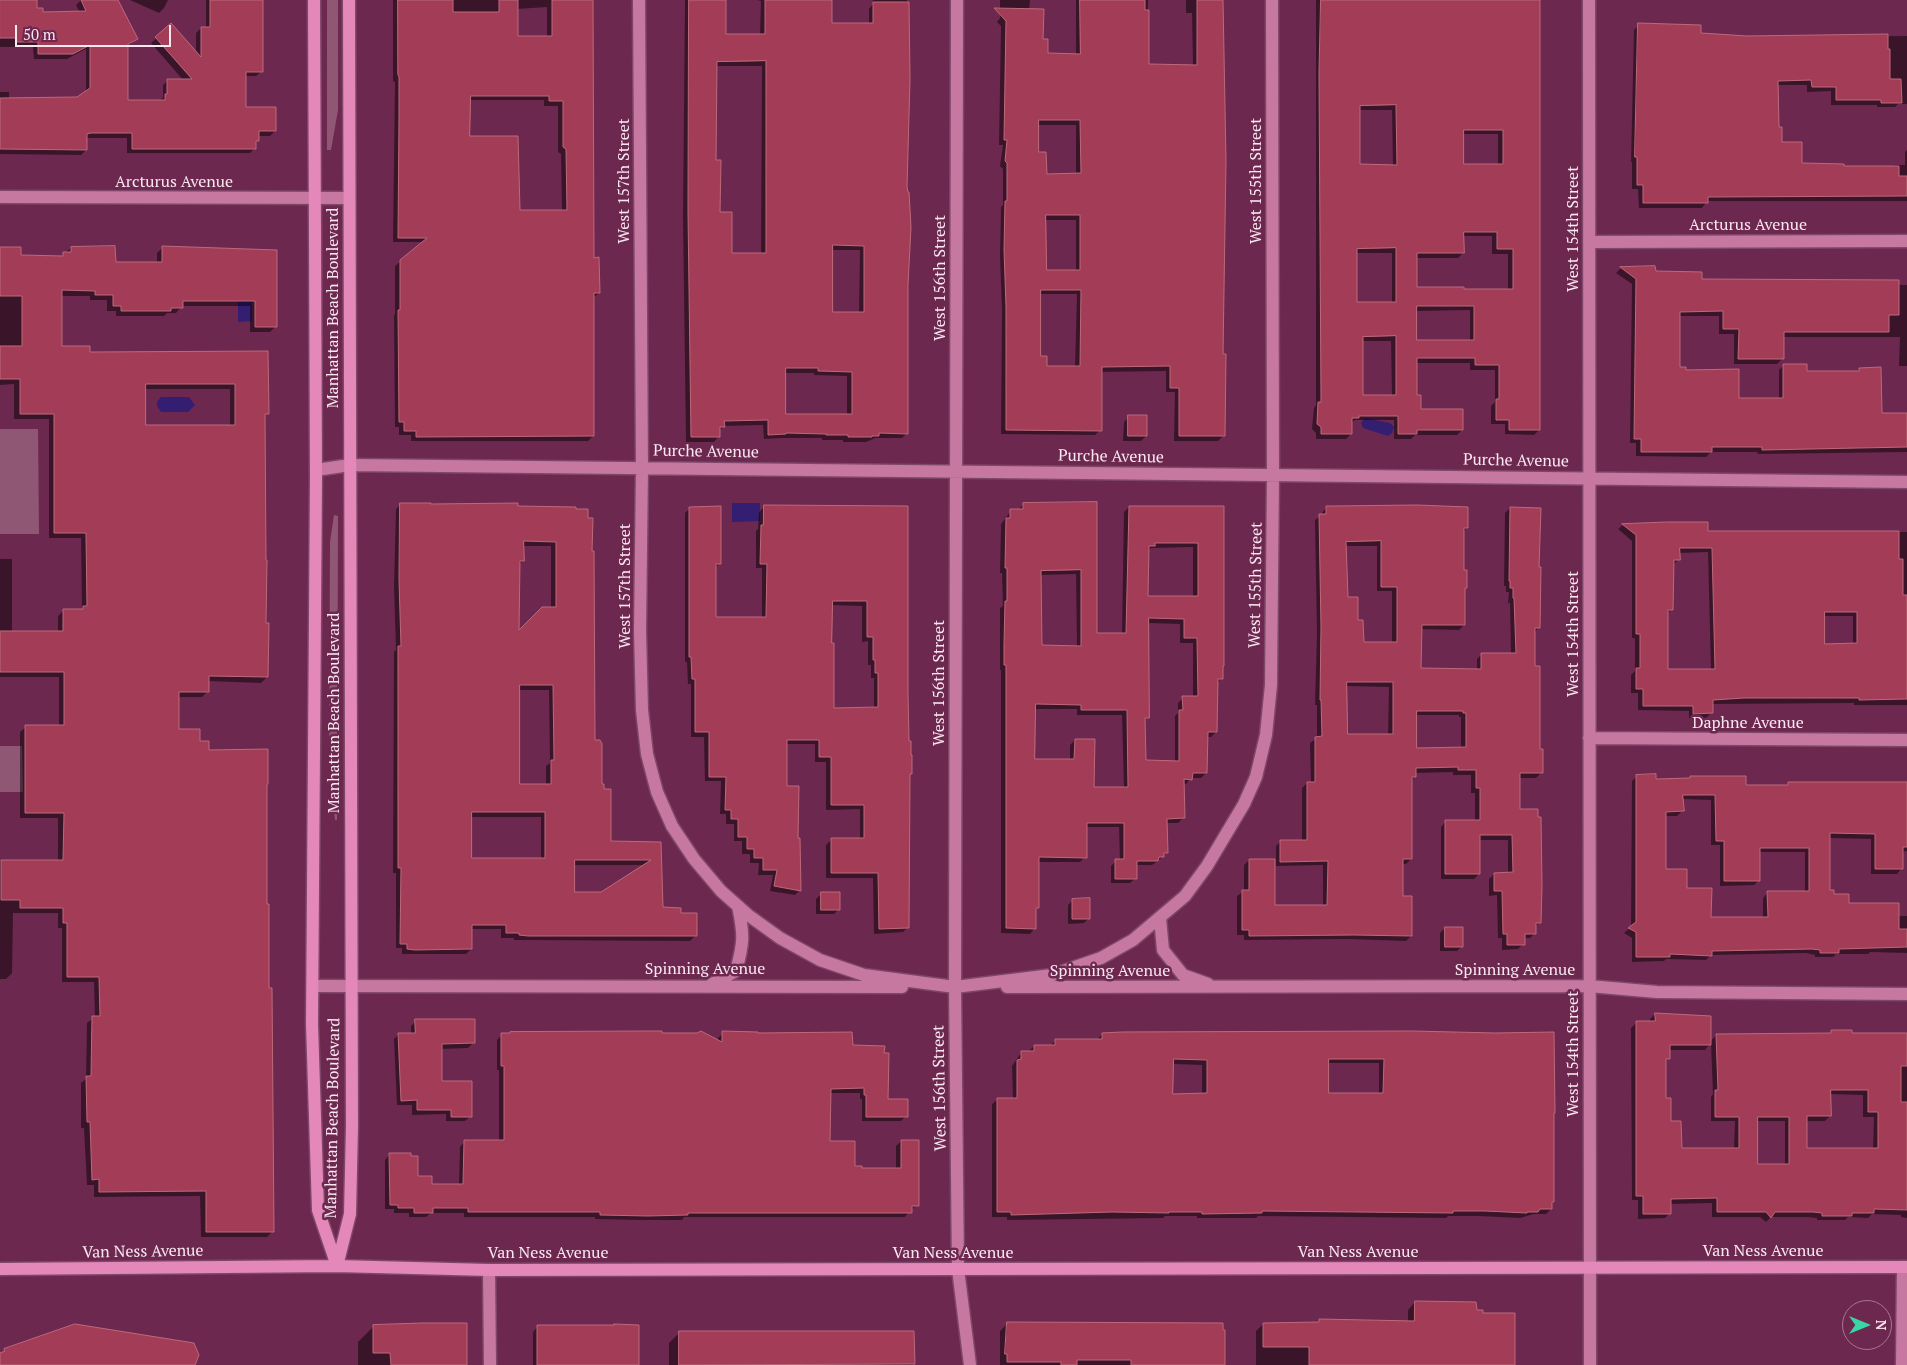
<!DOCTYPE html>
<html>
<head>
<meta charset="utf-8">
<style>
  body { margin:0 }
  #map { position:relative; width:1907px; height:1365px; overflow:hidden; background:#6d2850; font-family:"PT Serif",serif }
  canvas { display:block }
  .north { position:absolute; left:1842px; top:1300px; width:50px; height:50px; box-sizing:border-box; background:#6d2850; border:1px solid #a57590; border-radius:50%; rotate:90deg; font-size:14px; font-weight:700; line-height:20px; text-align:center; color:#fae8f0 }
  .north::after { content:''; display:block; margin:auto; width:18px; height:22px; background:#3ad4a5; clip-path:polygon(50% 0,100% 100%,50% 72%,0 100%) }
  .scale { position:absolute; left:15px; top:25px; width:156px; height:22px; box-sizing:border-box; border:2px solid #fae8f0; border-top:0; padding-left:6px; font-size:15px; line-height:18px; white-space:nowrap; color:#fae8f0; -webkit-text-stroke:4px #6d2850; paint-order:stroke }
</style>
</head>
<body>
<div id="map">
<canvas width="1907" height="1365"></canvas>
<div class="north">N</div>
<div class="scale">50 m</div>
</div>
<script>
const g = document.querySelector('canvas').getContext('2d');
g.lineJoin = 'round';
function paint(path, color) { g.fillStyle = color; g.fill(path, 'evenodd'); }
function stroke(path, color, width, dash) { g.strokeStyle = color; g.lineWidth = width; g.lineCap = dash ? 'butt' : 'round'; g.setLineDash(dash || []); g.stroke(path); }
function drawText(font, color, halo, rows, align = 'center') {
  g.font = font + ' "PT Serif",serif'; g.lineWidth = 5; g.setLineDash([]); g.textBaseline = 'middle'; g.strokeStyle = halo; g.fillStyle = color; for (const [text, x, y, turn = 0] of rows) {
    g.save(); g.translate(x, y); g.rotate((+turn || 0) * Math.PI / 180); g.textAlign = isNaN(turn) ? turn : align; if (halo) g.strokeText(text, 0, 0); g.fillText(text, 0, 0); g.restore();
  }
}
const green = new Path2D(`
  M327 0H338V110L331 150H327Z
  M0 429H38L39 534H0Z
  M334 515 338 516 337 820H335L329 760 330 542Z
  M0 746H22L23 792H0Z`);
const water = new Path2D(`
  M238 290 252 301V321L238 322Z
  M161 397H189L195 405 188 412H161L157 406V402Z
  M1365 418 1390 423 1394 427 1392 433 1388 436 1363 428 1361 423Z
  M732 503H760V521L732 522Z`);
const shadow = new Path2D(`
  M0 0H35L36 10 42 14 80 13 76 5 81 0H105L136 39 127 46V101L160 100 163 98V85L168 80H183L151 43 171 25 196 54V33L201 28H206V0H261L262 71 256 76H245V108L275 131 270 136H258L255 148 250 153H127V138H86V150L81 155 0 154V92H9V99H78L86 93V49L67 59H34L33 47H0Z
  M130 0H168L164 8 159 13Z
  M393 0H592L593 259 599 293 593 298V436L588 441H411V435H399V427H395L394 316 395 314V266L423 242H393L395 82 393 81ZM547 7V37H517V9ZM470 100H544V106H558V152L561 154 562 211H518L469 137Z
  M685 0H725V35H760L761 1 757 0H831V24H869V9L873 4V0H907L909 79 906 187 907 433 902 438H875L866 442H843V440H822V438H781L764 439 763 425 724 426 719 431V436L714 442H686L683 218ZM716 66H762L761 254H731L719 213 714 162ZM832 250H860L859 313H831ZM784 373H814V375L847 376V415H784Z
  M1000 0H1030L1029 10 1047 54 1076 55V0H1148L1147 65 1193 66 1192 13H1186V0H1223L1222 356 1223 436 1218 441H1174L1175 392H1166V371L1100 372V430L1095 435 1001 434 1002 311 1000 256 1001 207 1003 205V169L1000 166 1003 145H999L1001 26 997 22 1000 18ZM1038 125H1076V175H1045L1038 153ZM1045 220H1076V271H1046ZM1040 294H1077L1075 368H1046L1040 357Z
  M1316 0H1539V430L1534 435 1505 434V424H1491V406L1495 402V370H1470V363H1416V397L1420 410 1462 430 1457 435H1415L1411 439H1394V420H1355L1351 423V434L1346 439H1316V433L1312 429 1314 408 1316 405ZM1358 110H1392L1393 166 1358 165ZM1463 134H1498V165H1463ZM1463 236H1492V254H1508V290L1416 289V258H1458L1463 253ZM1356 253H1392V304H1356ZM1470 310V341H1416V311ZM1362 341H1391L1392 396H1361Z
  M1639 25 1700 34 1745 36V37L1907 36V104H1898L1895 107H1877V105H1831V91L1807 92V85H1777L1778 128 1781 143 1801 165 1843 167H1893L1895 165H1905V152L1907 150V201H1707L1702 208H1639L1638 189H1632V162H1631L1634 30Z
  M163 247 276 251V326L270 332H250V306H182L176 313H167L164 316H116V311H107V300H90V296H61V348L88 353 267 352V413L264 417 267 677 261 683 208 681V691L202 697H178V731L199 742 208 751 265 785 266 905 273 1231 267 1237H201L200 1196 94 1197V1185H87L84 1128H81V1083L86 1079 87 1023 95 1017 94 982H62V928H58V913H13L12 973 6 979H0V861H58V818H20V732L26 727H59V677H0V559H12V632H58V616L64 610H82L81 538H49V419H14V384L0 385V248L19 257 59 258 71 248 114 263H157V253ZM145 389H230V426H145Z
  M1621 268H1654V272L1701 281 1907 285V366H1899L1900 337H1782V359L1777 364H1734V334H1719V316H1678L1679 369 1738 399H1779V370L1784 365 1806 373 1856 372 1859 369 1880 414H1907V452L1758 454 1757 452H1711L1706 457 1636 456V443H1630L1632 284 1616 273Z
  M1129 417 1146 436 1141 441H1123L1124 422Z
  M401 504 575 508 594 741 610 842 660 843 662 908 680 915 695 936 690 941 522 940H514V938H501V929H471V949L466 954H402V948H396V873H393L394 652 396 650 394 586 396 509ZM523 546H551V608L518 633 519 565 523 561ZM519 690H549L550 763 546 766V785H518ZM471 817H541V859H471ZM574 865H646L601 893H574Z
  M1096 504V634H1122L1124 512 1129 507H1222V678L1217 683 1216 732 1211 737H1207L1206 773 1201 778H1191L1186 784H1183V818L1178 823H1166L1167 852 1158 861 1152 865H1136V878L1130 883H1111V866L1116 861H1120L1119 827H1085V857L1080 862H1038V907L1035 910V928L1030 934 1001 933V670H1000V608L1003 606 1002 573H1000L1001 524 1011 511 1018 510 1023 505ZM1193 547V598H1147L1149 550 1151 548ZM1076 574 1077 647H1041L1039 575ZM1148 623 1180 624V643H1193V698H1183L1178 703V713L1175 716V762L1145 761 1144 721 1148 717ZM1035 709H1077V715H1122L1124 788H1092L1075 740 1070 745V760H1034Z
  M764 507H907L908 742 911 773 909 775 908 927 903 932 874 934 873 878H826V845L831 840H860V809L826 810V762H815V744H786V788L796 840 800 890 795 895 770 891 773 875H758L759 863H750V854H742V841H734V824H726V814H720L721 781H705L704 737H691V684H688L687 662H685V513L690 508 720 563 715 568V619H762V568H756V531L758 529 759 512ZM831 605 862 606V642L868 641V665H871V678H874V709H832Z
  M1327 507 1467 528 1463 532V572L1466 587 1464 590V625L1459 630 1421 629 1420 669 1477 670V659L1482 654H1511L1510 603H1508L1509 592H1506V586H1504L1505 513 1510 508 1538 568 1539 627 1534 633V667L1541 773 1536 778H1519V810L1540 922 1535 927V933L1530 938H1523V944L1518 949 1502 950V938H1498L1497 895 1489 896V879L1494 874H1508V840H1479V874L1474 879H1441V827L1446 821H1475V793H1471V775H1453V772L1415 773V777L1411 781V859L1406 864H1402V897H1411V936L1406 941 1349 939 1244 940V935H1237V896L1244 891V865L1249 860 1273 906H1323V865L1276 866V846L1281 841H1302V788L1307 783H1311L1310 743 1317 738V705H1315L1317 633 1315 520 1322 515V513ZM1345 546H1377V591H1392V644L1363 643 1356 621 1347 598ZM1346 686 1389 687 1388 736H1346ZM1416 715H1459V717H1461V749H1416Z
  M1707 523V532H1907V705H1854V703L1711 704V713L1706 718H1689V711L1638 710V693H1631V675L1635 671V638H1632V541L1618 529 1623 525ZM1708 552 1711 670H1666V615L1672 609 1673 565 1678 560V553ZM1824 616H1853V645H1824Z
  M1637 776 1655 780H1688L1690 777 1745 787H1785L1789 783H1901L1907 782V851L1902 852V868L1897 874H1871V839L1829 838V891L1848 904 1898 916H1907V953L1870 952 1868 954H1836L1833 957H1815V955L1806 953 1711 955 1706 960 1666 959 1664 961 1632 962V938L1624 933 1631 927 1632 781ZM1682 799 1711 800V845H1720V886L1754 885 1759 880 1758 852H1805V892H1768L1763 898V918H1710L1686 889 1665 871 1664 816H1677L1682 811Z
  M821 894 839 909 834 914H816V899Z
  M1073 900 1089 918 1084 923 1068 924V905Z
  M1445 928 1462 946 1457 951H1440V933Z
  M1655 1014 1710 1042 1716 1035 1829 1034 1831 1032 1851 1034H1907V1218L1901 1217V1215L1872 1214 1868 1218 1848 1217 1845 1220H1817V1218L1807 1217H1771L1766 1222 1760 1217H1712V1203L1670 1204V1213L1665 1218 1638 1219V1200H1632L1631 1028 1636 1023H1650V1019ZM1711 1043 1713 1094 1711 1097V1121H1735L1734 1149H1681L1670 1122 1665 1099V1062L1669 1058V1050H1705ZM1829 1094 1863 1095V1117H1874L1873 1150H1806V1121H1825L1830 1116ZM1756 1121H1785V1165H1756Z
  M416 1021 473 1043 468 1048 441 1049V1082L471 1116 465 1121H446V1114L412 1115V1105H397L394 1039 399 1034H411V1026Z
  M723 1033 851 1046 887 1100 906 1116 901 1121H862V1099H860V1093H829L828 1142 854 1167 860 1169H896V1146L901 1141 918 1205 910 1210 905 1217H684L682 1220H642L595 1219V1217H464V1213H431L426 1217H409V1213H394V1209H385V1160L390 1154 417 1177 431 1186 459 1185 460 1147 465 1141H499V1070H497V1040L502 1035 661 1034 718 1041V1038Z
  M1553 1033V1201L1551 1209 1546 1214H1534L1520 1218 1479 1216H1448L1446 1218 1258 1216 1256 1218H1197V1216H1165L1163 1218 1007 1220V1217H992V1104L998 1099H1013L1012 1066 1021 1053 1029 1051 1034 1046H1050L1056 1040H1097L1102 1034ZM1327 1063H1379V1094H1328ZM1173 1064 1202 1065V1095H1172Z
  M1415 1302 1476 1311 1482 1314 1514 1365H1256V1331L1263 1324 1316 1323 1319 1320 1408 1322V1310Z
  M1007 1324 1224 1365H1000V1331Z
  M374 1326 465 1365H358V1342Z
  M538 1326 638 1365H533V1332Z
  M680 1332H913V1365H669V1343Z`);
const building = new Path2D(`
  M0 0H37V8H43V12L86 11 81 0H118L138 39 128 44V100H165V94H167V79H192L155 37 171 23 201 57V27H210V0H263V72H246V107H276V131H259V141H256V149H132V133H91L87 134V150L0 149V98L77 97 90 88V45L73 54H38V42H16V38H0Z
  M398 0H453V12H499V0H518V36H552V0H593L594 258 599 257 600 293H594V436L416 437V431H404V422H399L398 310H400V260L427 238H398L399 116V77L398 75ZM471 96H549V101H563V147L566 149 567 210H520L518 136H470Z
  M689 0H726V34H765V0H832V23H873V2H909L910 79 907 187 908 192H909L911 227 908 285V434L879 433V436H872V437H848V435H826V434L786 433V434L768 435V420L724 421 725 427H720V437H691L688 212ZM766 61V253H732V212H720L721 160H716L717 62ZM833 245 864 246V312H833ZM786 368H818V371L852 372V414H786Z
  M1080 0H1145V10H1149V64L1197 65V0H1223L1226 161 1223 354H1226L1225 436H1179V388H1170V366L1102 367V431L1006 430V306L1004 250 1005 201H1007V163L1005 161 1007 140H1004L1006 21 994 8 1044 9 1043 39H1048V53L1080 54ZM1039 120H1080L1081 173 1047 174 1046 152H1039ZM1046 215H1080V270H1047ZM1041 290H1081L1080 366H1047V356H1041Z
  M1321 0H1540V430H1509V420H1496V399H1499V365H1475V358H1417V395H1421V409H1463V430H1417V434H1398V416H1359V418H1352V434H1321V427L1317 424 1318 402H1321V399L1319 73ZM1396 105 1397 165 1360 164V106ZM1464 130H1503V164H1464ZM1464 232H1497V249H1513V289H1464V287H1417V253H1464ZM1396 248V302H1357V249ZM1417 306H1474V340H1417ZM1396 336V395H1363V337Z
  M1638 23 1701 25V33L1747 36 1888 34V49H1890V79H1901L1902 103H1881V100H1836V87H1812L1811 80 1778 81 1779 127H1782V142H1802V163L1844 164V166H1899V176H1907V196L1708 197V203H1643V185H1637V157H1635Z
  M115 246 116 262H162V246L277 250V327H255V301H183V308H171V311H121V306H113V295H95V291L62 290V346H90V352L268 351 269 414H265L266 560H267L266 623H269L268 677 209 676V692H179V729H200V741H209V750L268 749V784H267V904H269V988H272L274 1232H206V1191L99 1192V1179L92 1180 90 1122H87L86 1076H91L92 1016H100L99 977H67V923H63V908H20V900H1V860H63L64 813H25V725H64V672H0V631H63V609H83V606H87L86 533H54V414H20V379H0V346H22V296H0V247H21V255L63 256V252H71V247ZM146 384H235V425H146Z
  M1655 266 1656 271 1702 272V279L1899 280V315H1889V332H1784V359H1738L1739 329H1723V311L1680 312V367H1686V370L1739 369V398H1783V364H1807V371H1859V368L1881 367 1882 413H1907V447L1762 450V447H1712V452H1641V439H1634L1636 279 1620 267Z
  M1128 415H1147V436H1128Z
  M1097 502V633H1126L1129 506H1224V666H1223V679H1218L1217 732H1208L1207 773H1193L1192 780 1184 779 1185 818 1167 819 1168 853H1164V857H1159L1158 861H1137V879H1115V859H1124V823H1087V858L1039 857V908H1036V929L1006 928V665H1004V645L1005 601H1007V568H1005L1006 518H1010V509H1023V503ZM1155 543H1198V596H1148L1149 546H1155ZM1081 570V646L1042 645 1041 571ZM1149 618 1184 619V638H1197L1198 696H1182L1183 710H1179V761L1146 760 1145 718H1149ZM1036 704 1081 705V710H1127L1128 787H1094L1095 739H1075L1074 759H1035Z
  M400 503H431V504L518 503V506L576 507V509H588V518H593L592 551H594L595 740H600L602 744V784H604V789H611V841L661 842 663 907 681 908V913H697V936H528L519 935V933H506V925H472V949L415 950 407 949V944H400L401 868H398V646H401L399 580ZM524 541 556 542V607H542L519 630 520 561H524ZM520 685H553L554 760H551V784H520ZM472 812H545V858H472ZM575 860H651L601 892H575Z
  M764 505 908 506V694L909 741H911V755H912V774H910L909 928 879 929 878 873H831V838H864V805H831V757H819V740H787V786H799L798 838H800L801 891 774 886 777 870H763V858H754V849H747V837H738V819H731V810H725L726 777H709V732H695V679H692L691 657H689V507L721 506V564H716V617H766L767 564H760L761 525H763ZM833 601H867V637H873V660H875V673H878V707L834 708V643H832Z
  M1417 505 1468 507V528H1464V570H1467V588H1465V625H1422L1421 668 1481 669V653H1516L1514 598H1513V588H1510V581H1509L1510 507 1541 508 1539 567H1541L1540 628H1535V666H1540V749H1543V773H1520V809H1538V817H1541L1542 886 1541 923H1536V934H1525V945H1507V934H1503L1502 891H1494V873L1513 872 1512 835H1480V874H1445V820H1480V788H1476V770H1458V767L1416 768V777H1412V859H1403V896H1412V936L1354 935 1249 936V930H1242V890H1249V859H1275V905H1327L1328 861 1280 862V840H1307V782H1315V737L1322 736 1321 700H1320L1321 627 1319 514H1326V506H1332ZM1381 541V587H1397V642H1364L1363 620H1358V597H1348L1346 542ZM1347 682H1393V734H1348ZM1417 711H1463V713H1466V747L1417 748Z
  M1667 522H1708V531H1899V559H1903V595H1907V699L1859 700V698H1744L1713 700V713L1693 714V706H1643V689H1636V668H1640V634H1636V535L1622 524ZM1680 548H1712L1715 669H1668V610H1673L1674 560H1680ZM1825 612H1857V643L1825 644Z
  M1656 774V779L1690 778V776H1746V785H1788V782H1907V847H1903V869H1875V834L1830 833V890H1834V894H1849V903H1899V929H1907V947L1839 949V953H1820V950L1812 949 1712 951V956L1670 954V957H1636V932L1628 928 1636 922V775ZM1683 795H1715L1716 841H1724V881H1760V848H1809V891H1767L1768 917H1711L1712 888H1687V869H1666V812L1684 811Z
  M821 892H840V910H821Z
  M1090 898V919H1072V899Z
  M1445 927H1463V947H1445Z
  M1655 1013 1711 1016V1045H1670V1059H1666V1098H1671V1121H1681L1682 1148H1739V1117H1715V1090H1718L1716 1034 1831 1033V1030H1852V1033H1907V1066H1901V1102H1907V1210L1874 1209V1213H1852V1216H1822V1213L1813 1212H1775L1771 1218 1766 1212H1717V1198L1671 1199V1214H1643V1196H1636V1021H1655ZM1831 1090H1868V1112H1878V1148H1807V1116H1831ZM1758 1117H1789V1164H1758Z
  M415 1019H475V1043L442 1044V1081H472V1117H451V1110H417V1100L401 1101 398 1033H415Z
  M646 1031H662V1033H697L701 1031 722 1042V1031L758 1032V1033L852 1032 853 1045 885 1046 884 1053H889L888 1099H908V1117H866V1095H864V1088L831 1089 830 1141H855V1166H862V1168H901V1140H919V1206H912V1213H688V1215L648 1216 600 1215V1212H468V1208H433V1213H414V1208H398V1205H390L389 1153H411V1156H418V1176H432V1184H463L464 1140H504V1066H501V1033H510V1032Z
  M1412 1031 1495 1033 1554 1032 1555 1113H1554V1202H1552V1209H1540L1538 1212H1527V1213L1485 1211H1453V1213L1262 1211V1213L1202 1214V1212H1169V1213L1112 1212 1011 1215V1212H997V1098H1017V1060L1021 1059V1051H1034V1045H1055V1039H1102V1033L1122 1032ZM1174 1059 1207 1060V1093L1173 1094ZM1329 1059H1384L1383 1093H1329Z
  M1415 1301 1476 1302 1477 1310H1483V1313H1515V1365H1309V1347H1263V1323L1319 1322V1319L1414 1321Z
  M1007 1322 1223 1323V1330H1225V1365H1131V1360H1077V1365H1061V1362H1007V1354H1005Z
  M422 1323H467V1365H391L390 1353H373V1325Z
  M75 1324 194 1343 199 1355 195 1365H0V1353L5 1351 4 1349Z
  M614 1324 639 1325V1365H537V1325H614Z
  M679 1331H914L915 1364 679 1365Z`);
const minor = new Path2D(`
  M639 0 642 468 640 631 642 710 647 754 657 792 672 826 694 859 721 891 748 915 780 938 820 960 864 975 955 987 1052 975 1101 958 1133 940 1185 896 1207 866 1244 804 1256 777 1266 735 1271 685 1273 474 1272 0
  M957 0 955 987 958 1269 970 1365
  M1589 0 1590 1365
  M0 197 349 198
  M1589 242 1907 241
  M316 470 350 465 1907 482
  M1589 738 1907 740
  M1160 918 1163 950 1183 975 1208 984
  M712 984 736 971C744 942 744 935 738 906
  M313 986 902 987
  M1007 987 1589 986 1657 992 1907 994
  M489 1270 490 1365
  M1902 1365 1903 1267`);
const major = new Path2D(`
  M314 0 316 477 312 1024 318 1210 337 1266
  M337 1266 350 1214 352 1126 349 0
  M0 1269 337 1266 489 1270 1907 1267`);
const streetNames = [
  ["West 157th Street",624,181,-90],
  ["West 155th Street",1256,181,-90],
  ["Arcturus Avenue",174,182],
  ["Arcturus Avenue",1748,225],
  ["West 154th Street",1573,229,-90],
  ["West 156th Street",940,278,-90],
  ["Manhattan Beach Boulevard",333,308,-90],
  ["Purche Avenue",706,452,1],
  ["Purche Avenue",1111,457,1],
  ["Purche Avenue",1516,461,1],
  ["West 155th Street",1256,585,-89],
  ["West 157th Street",625,586,-90],
  ["West 154th Street",1573,634,-90],
  ["West 156th Street",939,683,-90],
  ["Manhattan Beach Boulevard",334,713,-90],
  ["Daphne Avenue",1748,723],
  ["Spinning Avenue",705,969],
  ["Spinning Avenue",1515,970],
  ["Spinning Avenue",1110,971],
  ["West 154th Street",1573,1054,-90],
  ["West 156th Street",940,1088,-91],
  ["Manhattan Beach Boulevard",333,1118,-89],
  ["Van Ness Avenue",1763,1251],
  ["Van Ness Avenue",143,1252,-1],
  ["Van Ness Avenue",1358,1252],
  ["Van Ness Avenue",548,1253],
  ["Van Ness Avenue",953,1253]
];
paint(green, '#905775');
paint(water, '#331e72');
paint(shadow, '#0007');
paint(building, '#a33d57');
stroke(building, '#bd697b', 1);
stroke(minor, '#7e4769', 15);
stroke(major, '#7e4769', 15);
stroke(minor, '#c678a1', 12);
stroke(major, '#e488b9', 12);
drawText('16px', '#fae8f0', '#6d2850', streetNames);
</script>
</body>
</html>
